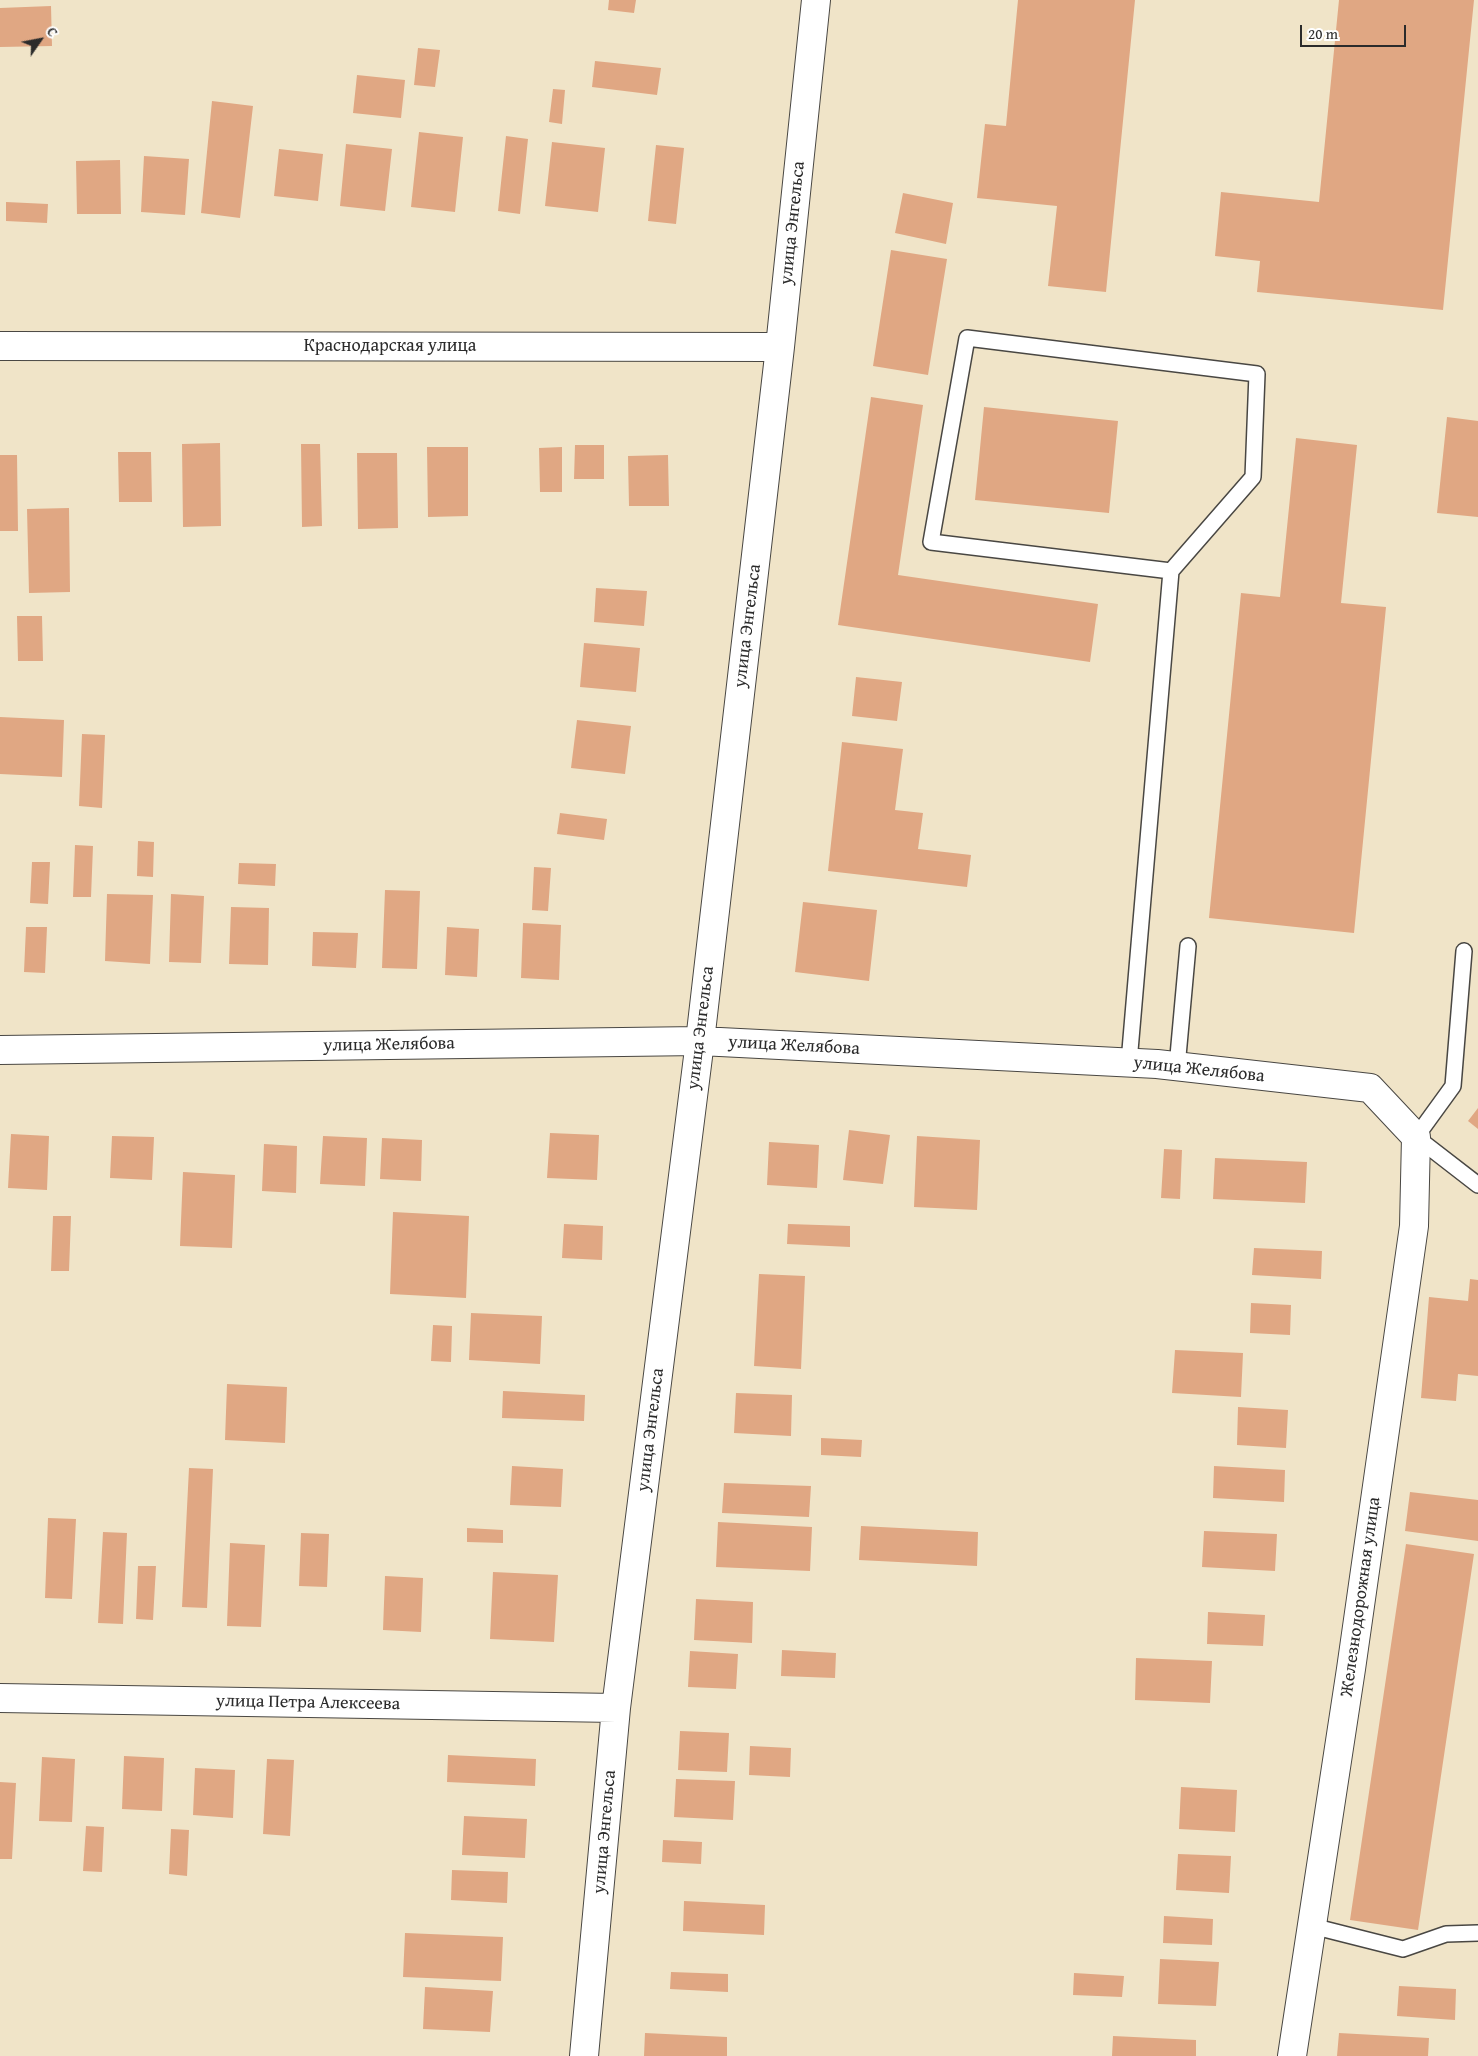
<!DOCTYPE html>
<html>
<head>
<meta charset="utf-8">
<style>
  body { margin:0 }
  #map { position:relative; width:1478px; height:2056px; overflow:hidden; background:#f0e4c8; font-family:"Gentium Book Plus",serif }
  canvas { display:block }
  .north { position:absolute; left:15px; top:15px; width:50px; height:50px; -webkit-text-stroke:4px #fff; paint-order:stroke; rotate:57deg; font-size:14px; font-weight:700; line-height:20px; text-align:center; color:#2b2b2b }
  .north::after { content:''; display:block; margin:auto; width:18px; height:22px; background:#2b2b2b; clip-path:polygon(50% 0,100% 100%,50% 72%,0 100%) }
  .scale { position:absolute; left:1300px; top:25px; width:106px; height:22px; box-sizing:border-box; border:2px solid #2b2b2b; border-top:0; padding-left:6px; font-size:15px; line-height:18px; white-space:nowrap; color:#2b2b2b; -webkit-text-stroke:4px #fff; paint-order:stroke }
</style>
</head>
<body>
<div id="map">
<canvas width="1478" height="2056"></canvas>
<div class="north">С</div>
<div class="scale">20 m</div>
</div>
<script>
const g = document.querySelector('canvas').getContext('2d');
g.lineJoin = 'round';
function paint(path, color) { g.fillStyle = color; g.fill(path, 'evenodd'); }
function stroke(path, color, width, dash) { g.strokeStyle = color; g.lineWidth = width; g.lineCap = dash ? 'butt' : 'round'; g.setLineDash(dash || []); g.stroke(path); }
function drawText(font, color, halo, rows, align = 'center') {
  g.font = font + ' "Gentium Book Plus",serif'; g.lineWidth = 4; g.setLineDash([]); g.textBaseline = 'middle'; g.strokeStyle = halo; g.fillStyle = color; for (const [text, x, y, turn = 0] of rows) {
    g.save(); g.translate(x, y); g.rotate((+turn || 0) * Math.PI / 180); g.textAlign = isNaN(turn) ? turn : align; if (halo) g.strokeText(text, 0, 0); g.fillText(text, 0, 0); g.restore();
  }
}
const building = new Path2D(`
  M609 0H636L634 13 608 10Z
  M1018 0H1135L1106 292 1048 286 1057 206 977 198 985 124 1006 126Z
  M1339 0H1474L1443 310 1257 292 1260 261 1215 256 1221 192 1319 202Z
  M51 6 52 46 0 47V8Z
  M418 48 440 50 435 87 414 85Z
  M595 61 661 68 657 95 592 87Z
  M357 75 405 80 401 118 353 113Z
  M553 89 565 90 562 124 549 122Z
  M212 101 253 106 240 218 201 213Z
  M419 132 463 137 455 212 411 207Z
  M506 136 528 139 520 214 498 211Z
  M552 142 605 148 598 212 545 206Z
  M346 144 392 149 385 211 340 206Z
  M656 145 684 148 676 224 648 221Z
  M279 149 323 154 318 201 274 196Z
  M144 156 189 159 185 215 141 212Z
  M120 160 121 214H77L76 161Z
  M903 193 953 203 946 244 895 233Z
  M6 202 48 204 47 223 6 221Z
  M891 250 947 259 928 375 873 366Z
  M871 397 923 405 898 575 1098 604 1090 662 838 625Z
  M984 407 1118 421 1109 513 975 500Z
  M1447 417 1478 421V517L1437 513Z
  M1296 438 1357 445 1341 603 1386 607 1354 933 1209 918 1241 593 1280 597Z
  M220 443 221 526 183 527 182 444Z
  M301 444H320L322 526 302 527Z
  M575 445H604V479H574Z
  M427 447H468V516L428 517Z
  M562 447V492H540L539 448Z
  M118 452H151L152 502H119Z
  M357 453H397L398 528 358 529Z
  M0 455H17L18 531H0Z
  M668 455 669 506H629L628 456Z
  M69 508 70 592 29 593 27 509Z
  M596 588 647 591 644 626 594 622Z
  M17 616H42L43 661H18Z
  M584 643 640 648 636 692 580 687Z
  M856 677 902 682 897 721 852 716Z
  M0 717 64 720 62 777 0 774Z
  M577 720 631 726 625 774 571 768Z
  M82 734 105 735 102 808 79 806Z
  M842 742 903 749 895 810 923 813 918 849 971 855 967 887 828 871Z
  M560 813 607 819 604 840 557 834Z
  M138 841 154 842 153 877 137 876Z
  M75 845 93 846 91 897H73Z
  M32 862H50L48 904 30 903Z
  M239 863 276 864 275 886 238 884Z
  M534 867 551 868 548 911 532 910Z
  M385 890 420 891 417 969 382 968Z
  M107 894 153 895 150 964 105 961Z
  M171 894 204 896 201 963 169 962Z
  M803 902 877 910 869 981 795 972Z
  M231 907 269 908 268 965 229 964Z
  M523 923 561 925 559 980 521 978Z
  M26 927H47L45 973 24 972Z
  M447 927 479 929 477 977 445 975Z
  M313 932 358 933 356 968 312 966Z
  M1478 1108V1129L1468 1121Z
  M849 1130 890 1135 883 1184 843 1180Z
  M550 1133 599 1135 597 1180 547 1178Z
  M11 1134 49 1136 47 1190 8 1188Z
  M112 1136 154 1137 152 1180 110 1178Z
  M323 1136 367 1138 365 1186 320 1184Z
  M917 1136 980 1140 977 1210 914 1207Z
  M382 1138 422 1140 421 1181 380 1179Z
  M769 1142 819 1145 817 1188 767 1185Z
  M264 1144 297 1146 296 1193 262 1191Z
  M1164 1149 1182 1150 1180 1199 1161 1198Z
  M1215 1158 1307 1162 1305 1203 1213 1199Z
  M183 1172 235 1175 232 1248 180 1246Z
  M393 1212 469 1216 466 1298 390 1294Z
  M53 1216H71L69 1271H51Z
  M564 1224 603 1226 602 1260 562 1258Z
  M788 1224 850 1226V1247L787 1244Z
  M1254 1248 1322 1251 1321 1279 1252 1275Z
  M759 1274 805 1276 801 1369 754 1366Z
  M1470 1279 1478 1280V1376L1458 1374 1456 1401 1421 1398 1429 1297 1468 1301Z
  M1251 1303 1291 1305 1290 1335 1250 1333Z
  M471 1313 542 1316 540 1364 469 1360Z
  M433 1325 452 1326 451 1362 431 1361Z
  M1175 1350 1243 1353 1241 1397 1172 1393Z
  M227 1384 287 1387 285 1443 225 1440Z
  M503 1391 585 1395 584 1421 502 1418Z
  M736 1393 792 1395 791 1436 734 1433Z
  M1238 1407 1288 1410 1286 1448 1237 1445Z
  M821 1438 862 1440 861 1457 821 1455Z
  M512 1466 563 1469 561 1507 510 1505Z
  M1214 1466 1285 1470 1284 1502 1213 1498Z
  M189 1468 213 1469 207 1608 182 1607Z
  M724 1483 811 1486 809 1517 722 1513Z
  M1410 1492 1478 1500V1541L1405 1531Z
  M48 1518 76 1519 72 1599 45 1598Z
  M718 1522 812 1527 810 1571 716 1567Z
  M861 1526 978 1532 977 1566 859 1560Z
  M467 1528 503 1530V1543L467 1542Z
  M1204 1531 1277 1534 1275 1571 1202 1567Z
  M103 1532 127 1533 123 1624 98 1623Z
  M301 1533 329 1534 327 1587 299 1586Z
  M230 1543 265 1545 261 1627 227 1626Z
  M1406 1544 1474 1554 1418 1930 1350 1920Z
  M138 1566H156L153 1620 136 1619Z
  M493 1572 558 1575 554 1642 490 1639Z
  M385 1576 423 1578 421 1632 383 1630Z
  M696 1599 753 1602 752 1643 694 1640Z
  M1208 1612 1265 1615 1263 1646 1207 1644Z
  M782 1650 836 1653 835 1678 781 1676Z
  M690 1651 738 1654 736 1689 688 1687Z
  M1136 1658 1212 1661 1210 1703 1135 1700Z
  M680 1731 729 1733 727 1772 678 1770Z
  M750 1746 791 1748 790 1777 749 1775Z
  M448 1755 536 1759 535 1786 447 1782Z
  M124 1756 164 1758 162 1811 122 1809Z
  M42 1757 75 1759 72 1822 39 1821Z
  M267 1759 294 1760 290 1836 263 1834Z
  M195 1768 235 1770 233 1818 193 1815Z
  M676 1779 735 1781 733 1820 674 1817Z
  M0 1782 16 1783 12 1859H0Z
  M1181 1787 1237 1790 1235 1832 1179 1829Z
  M464 1816 527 1819 525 1858 462 1855Z
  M86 1826 104 1827 102 1872 83 1871Z
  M171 1829 189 1830 187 1876 169 1874Z
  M663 1840 702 1842 701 1864 662 1862Z
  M1178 1854 1231 1856 1229 1893 1176 1890Z
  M452 1870 508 1872 507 1903 451 1900Z
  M684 1901 765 1905 764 1935 683 1931Z
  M1164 1916 1213 1919 1212 1945 1163 1943Z
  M405 1933 503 1937 501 1981 403 1977Z
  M1160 1959 1219 1962 1216 2006 1158 2004Z
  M671 1972 728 1974V1992L670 1989Z
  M1074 1973 1124 1976 1122 1997 1073 1995Z
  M1399 1986 1456 1989 1455 2020 1397 2016Z
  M425 1987 493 1991 490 2032 423 2029Z
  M645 2033 727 2037V2056H644Z
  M1339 2033 1429 2038 1428 2056H1337Z
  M1113 2036 1196 2040V2056H1112Z`);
const lane = new Path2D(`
  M1464 951 1453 1086 1416 1137 1478 1185
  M1129 1062 1171 571 1253 477 1257 374 967 338 931 542 1171 571
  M1177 1067 1188 946
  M1312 1926 1403 1949 1446 1934 1478 1933`);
const street = new Path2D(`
  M0 346 780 347
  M0 1050 700 1041 1157 1064 1370 1088 1416 1137 1414 1226 1351 1669 1292 2056
  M0 1698 616 1708
  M584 2056 616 1708 700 1041 780 347 816 0`);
const streetNames = [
  ["улица Энгельса",793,223,-84],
  ["Краснодарская улица",390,346],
  ["улица Энгельса",748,626,-83],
  ["улица Энгельса",701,1028,-83],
  ["улица Желябова",389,1045,-1],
  ["улица Желябова",794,1046,3],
  ["улица Желябова",1199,1070,6],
  ["улица Энгельса",651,1430,-83],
  ["Железнодорожная улица",1361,1597,-82],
  ["улица Петра Алексеева",308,1703,1],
  ["улица Энгельса",605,1832,-85]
];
paint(building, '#e0a783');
stroke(lane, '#494743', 18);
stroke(street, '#494743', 30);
stroke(lane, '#fff', 15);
stroke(street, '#fff', 28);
drawText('18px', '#2b2b2b', '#fff', streetNames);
</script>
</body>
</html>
